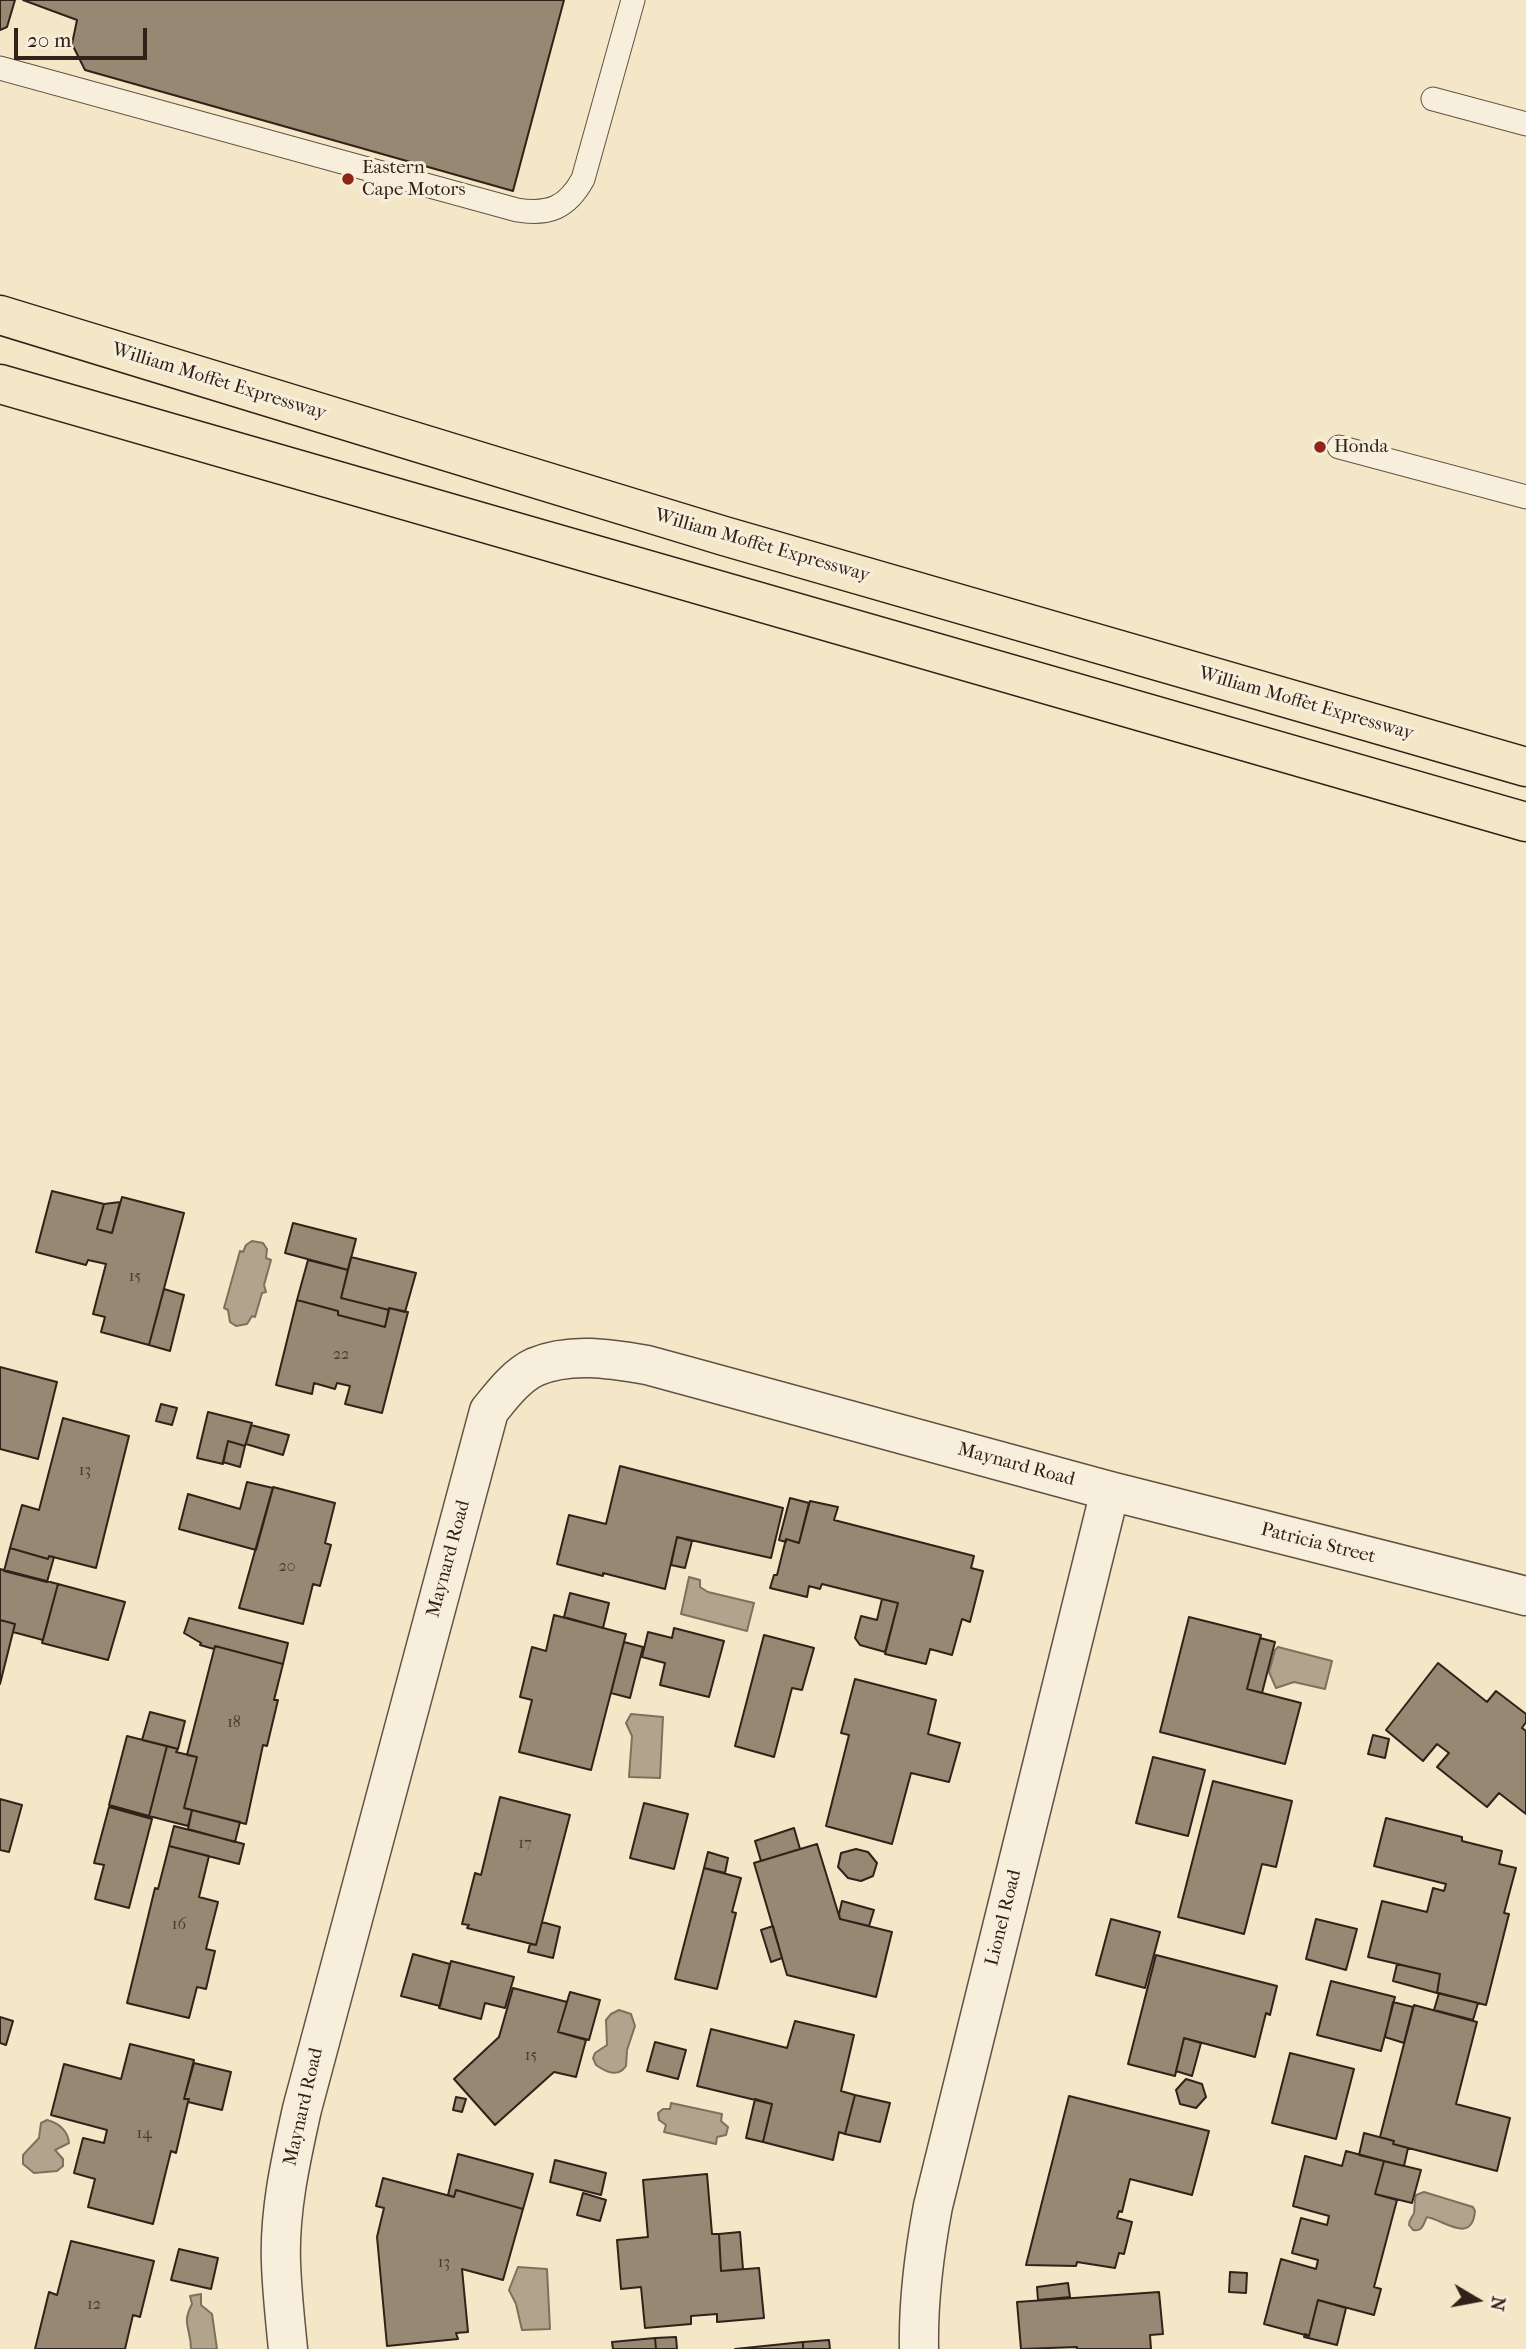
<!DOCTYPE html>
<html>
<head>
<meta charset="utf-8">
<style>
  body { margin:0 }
  #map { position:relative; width:1526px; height:2349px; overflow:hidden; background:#f3e7c7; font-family:"IM FELL French Canon",serif }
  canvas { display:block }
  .north { position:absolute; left:1442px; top:2265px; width:70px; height:70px; -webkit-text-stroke:5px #f7efdb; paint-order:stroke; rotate:100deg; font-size:19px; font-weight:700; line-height:28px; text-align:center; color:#312118 }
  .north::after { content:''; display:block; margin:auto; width:24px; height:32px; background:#312118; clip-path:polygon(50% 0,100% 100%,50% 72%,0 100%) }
  .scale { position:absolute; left:14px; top:28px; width:133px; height:32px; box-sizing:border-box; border:4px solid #312118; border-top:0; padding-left:9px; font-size:21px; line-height:24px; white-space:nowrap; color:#312118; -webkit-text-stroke:5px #f7efdb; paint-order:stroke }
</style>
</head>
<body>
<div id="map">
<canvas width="1526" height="2349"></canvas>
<div class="north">N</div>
<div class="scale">20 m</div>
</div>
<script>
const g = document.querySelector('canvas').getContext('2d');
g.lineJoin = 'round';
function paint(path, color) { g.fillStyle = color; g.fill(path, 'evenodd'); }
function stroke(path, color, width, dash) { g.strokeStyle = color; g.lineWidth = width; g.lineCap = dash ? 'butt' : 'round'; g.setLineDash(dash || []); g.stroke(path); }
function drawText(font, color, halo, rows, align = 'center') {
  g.font = font + ' "IM FELL French Canon",serif'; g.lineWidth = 6; g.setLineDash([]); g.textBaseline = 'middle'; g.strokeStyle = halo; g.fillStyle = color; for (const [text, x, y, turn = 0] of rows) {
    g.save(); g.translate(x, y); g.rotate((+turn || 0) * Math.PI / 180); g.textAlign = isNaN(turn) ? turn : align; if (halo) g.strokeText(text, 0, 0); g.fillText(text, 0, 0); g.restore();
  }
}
const water = new Path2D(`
  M252 1241 263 1243 267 1249 266 1258 271 1260 264 1285 266 1292 262 1293 255 1317 252 1316 247 1324 236 1326 230 1322 228 1310 224 1308 240 1251 243 1252 246 1245Z
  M689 1577 700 1580V1587L708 1592 754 1603 747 1631 681 1614Z
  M1278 1647 1332 1661 1325 1689 1294 1682 1276 1688 1269 1672 1275 1650Z
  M631 1714 663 1717 660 1778 629 1777 632 1736 626 1723Z
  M619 2010 631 2014 635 2026 627 2050 626 2066C618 2078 606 2072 596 2065L593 2058 595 2053 607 2045 606 2020 611 2014Z
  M671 2103 722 2114 721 2121 728 2127 726 2135 717 2137 716 2144 664 2132 666 2125 659 2120 658 2113 663 2109H670Z
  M47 2120C59 2123 68 2131 69 2143L55 2150 63 2159V2166L57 2171 34 2173 23 2164V2155L39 2138 41 2123Z
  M1424 2192 1473 2207 1475 2211C1472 2245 1444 2220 1427 2217 1423 2224 1423 2232 1413 2230L1409 2225C1409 2219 1412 2218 1414 2213 1415 2207 1414 2201 1416 2195Z
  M518 2267 547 2269 550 2329 522 2330 516 2304 509 2290Z
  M201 2294V2305L212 2314 217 2349H191C191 2327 181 2325 192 2304L190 2296Z`);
const building = new Path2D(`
  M0 0H15L7 27 0 30Z
  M23 0H564L513 191 85 70 72 44 77 20Z
  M52 1191 104 1204 97 1229 112 1233 122 1197 184 1213 149 1345 101 1332 105 1317 93 1314 106 1264 88 1260 86 1265 36 1252Z
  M120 1202 112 1233 97 1229 104 1204Z
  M293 1223 356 1239 348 1270 285 1253Z
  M351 1257 416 1273 405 1312 389 1308V1310L341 1298Z
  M308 1260 348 1270 341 1298 389 1310 385 1327 338 1315V1311L297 1300Z
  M164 1289 184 1295 170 1351 149 1345Z
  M297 1300 338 1311V1315L385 1327 389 1308 408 1312 382 1413 345 1404 350 1386 337 1383 335 1389 314 1383 312 1394 276 1385Z
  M0 1367 57 1382 38 1459 0 1449Z
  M161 1404 177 1408 172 1425 156 1421Z
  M208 1412 252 1423 245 1446 228 1441 223 1464 197 1458Z
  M63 1418 129 1436 96 1568 49 1556 48 1559 10 1548 22 1505 39 1510Z
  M251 1425 289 1435 283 1455 246 1444Z
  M228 1441 245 1446 240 1467 223 1462Z
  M620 1466 783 1508 771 1558 677 1537 665 1589 603 1573V1576L557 1564 569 1515 606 1524Z
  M247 1482 273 1488 256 1550 179 1529 188 1494 240 1509Z
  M273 1487 335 1503 325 1543 331 1545 320 1586 313 1584 303 1624 239 1608Z
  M790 1498 809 1503 799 1543 786 1539V1542L779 1540Z
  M810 1501 838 1507 834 1520 974 1556 971 1568 983 1571 970 1622 962 1619 952 1655 930 1649 926 1664 885 1654 898 1603 822 1584 820 1589 809 1586 807 1597 770 1588 774 1575H777L786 1539 799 1543Z
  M677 1537 692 1541 685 1568 671 1565Z
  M10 1548 48 1559 49 1556 54 1557 47 1582 4 1571Z
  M0 1569 58 1584 43 1640 13 1632 15 1624 0 1620Z
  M58 1584 125 1602 108 1660 42 1643Z
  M570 1593 609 1603 603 1628 564 1617Z
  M882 1599 898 1603 885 1652 860 1645 855 1638 861 1616 877 1620Z
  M554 1615 626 1634 591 1770 519 1752 532 1700 520 1697 532 1647 546 1651Z
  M1189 1617 1261 1635 1247 1689 1301 1703 1285 1764 1160 1732Z
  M189 1618 288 1643 283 1664 215 1646 214 1649 200 1645 201 1643 184 1633Z
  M0 1620 15 1624 0 1684Z
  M674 1628 724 1641 709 1697 660 1685 665 1663 642 1657 648 1632 672 1638Z
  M764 1635 814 1648 802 1690 792 1688 774 1757 735 1746Z
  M1260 1638 1275 1642 1262 1693 1247 1689Z
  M624 1642 643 1647 630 1698 611 1693Z
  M215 1646 283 1664 274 1700H278L267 1746 263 1745 246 1824 184 1808 197 1757 187 1755Z
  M1438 1663 1487 1702 1496 1691 1526 1714V1722L1522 1728 1526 1731V1814L1499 1793 1487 1807 1437 1767 1449 1753 1437 1744 1423 1761 1386 1730Z
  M855 1679 936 1700 928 1734 960 1743 949 1782 911 1773 892 1844 826 1826 849 1735 841 1733Z
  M150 1712 185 1721 178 1749 142 1740Z
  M1373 1735 1389 1739 1385 1758 1368 1754Z
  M127 1736 167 1746 149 1816 109 1805Z
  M167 1746 178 1749 176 1752 197 1757 184 1808 192 1810 188 1826 149 1816Z
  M1153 1757 1205 1770 1188 1836 1136 1823Z
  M1213 1781 1292 1801 1276 1867 1262 1864 1244 1934 1178 1917Z
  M500 1797 570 1815 536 1945 467 1928 469 1925 462 1924 475 1873 481 1875Z
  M0 1799 22 1805 9 1852 0 1850Z
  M644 1803 688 1814 674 1869 630 1858Z
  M109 1807 152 1819 129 1908 95 1899 104 1865 94 1863Z
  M192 1810 240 1822 235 1842 188 1829Z
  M1386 1818 1462 1837V1841L1502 1851 1499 1864 1516 1868 1504 1913 1509 1914 1486 2005 1437 1993 1440 1974 1368 1957 1382 1901 1427 1912 1433 1888 1444 1891 1446 1884 1374 1866Z
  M174 1826 244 1844 239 1864 169 1846Z
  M794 1828 800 1849 761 1861 755 1841Z
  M817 1844 840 1919 892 1932 876 1997 787 1975 754 1863Z
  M169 1846 209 1856 199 1897 218 1902 206 1949 215 1951 206 1989 197 1987 189 2018 127 2003 155 1888 158 1889Z
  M856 1849 868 1852 877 1863 873 1876 861 1881 848 1878 838 1867 841 1853Z
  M708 1852 728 1858 725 1873 704 1868Z
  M704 1868 741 1878 732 1912 736 1913 717 1989 675 1979Z
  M842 1901 874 1910 869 1926 840 1919 839 1914Z
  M1111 1919 1160 1932 1145 1988 1096 1975Z
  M1316 1919 1357 1929 1346 1970 1306 1959Z
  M542 1922 560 1927 553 1958 528 1952 530 1944 536 1945Z
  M773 1926 782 1958 771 1962 761 1930Z
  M413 1954 450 1964 440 2006 401 1996Z
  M1156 1955 1277 1986 1270 2015 1266 2013 1255 2057 1184 2038 1175 2076 1128 2064Z
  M451 1961 514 1977 505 2008 485 2003 481 2019 439 2008Z
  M1397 1964 1440 1974 1437 1993 1393 1981Z
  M1331 1981 1395 1997 1381 2051 1317 2035Z
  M513 1988 567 2002 558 2032 586 2040 576 2077 554 2072 495 2125 454 2079 499 2037Z
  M570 1992 600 2000 589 2040 558 2032Z
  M1439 1993 1478 2003 1473 2020 1434 2010Z
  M1393 2002 1413 2007 1404 2043 1385 2037Z
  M1414 2005 1477 2022 1456 2104 1510 2118 1497 2171 1393 2144 1394 2141 1380 2137Z
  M0 2017 13 2021 6 2045 0 2043Z
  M795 2021 854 2035 841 2091 855 2095 845 2134 839 2132 833 2160 763 2142 772 2104 697 2086 711 2029 787 2048Z
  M1184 2038 1201 2043 1192 2076 1176 2071Z
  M655 2042 686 2050 678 2079 647 2071Z
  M130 2044 194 2060 184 2099H189L188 2102 176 2153 171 2151 153 2224 88 2207 95 2179 74 2173 83 2138 104 2143 107 2130 51 2115 64 2064 121 2079Z
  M1290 2053 1354 2069 1336 2139 1272 2123Z
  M194 2063 231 2072 222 2110 188 2102 189 2099H184Z
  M1186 2079 1202 2084 1206 2097 1196 2108 1180 2104 1176 2090Z
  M855 2095 890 2103 880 2142 845 2134Z
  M1069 2096 1209 2131 1192 2195 1130 2179 1122 2212 1119 2211 1117 2218 1132 2222 1124 2254 1119 2253 1115 2268 1077 2262 1076 2266 1026 2265Z
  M456 2097 466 2099 462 2112 453 2110Z
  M755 2099 772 2104 763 2142 746 2138Z
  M1364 2133 1394 2141 1393 2144 1408 2148 1404 2166 1359 2155Z
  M1346 2151 1384 2161 1375 2194 1397 2200 1374 2287 1381 2289 1374 2315 1318 2300 1309 2336 1264 2324 1281 2259 1316 2269 1318 2260 1292 2253 1301 2218 1327 2225 1329 2216 1293 2206 1305 2156 1342 2166Z
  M458 2154 533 2174 523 2209 456 2190 454 2197 448 2195Z
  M555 2160 606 2173 601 2195 550 2182Z
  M1384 2161 1421 2170 1412 2203 1375 2194Z
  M707 2174 712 2234H719L721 2271 759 2268 764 2318 717 2322V2314L691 2316V2324L645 2328 641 2287 621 2289 617 2240 648 2237 643 2180Z
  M383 2178 454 2197 456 2190 523 2209 503 2280 462 2269 468 2332 456 2333 458 2339 387 2346 377 2237 384 2208 376 2206Z
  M583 2193 606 2200 600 2221 577 2215Z
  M740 2232 743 2269 721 2271 719 2234Z
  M71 2241 154 2261 140 2317 133 2315 125 2349H35L49 2292 57 2295Z
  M179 2249 218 2258 211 2289 171 2280Z
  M1230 2272 1247 2273 1246 2293 1229 2292Z
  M1068 2283 1070 2297 1038 2300 1037 2287Z
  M1159 2292 1163 2334 1150 2335 1151 2349H1077V2347L1021 2349 1017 2302Z
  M1318 2300 1346 2308 1337 2345 1304 2337 1305 2334 1309 2336Z
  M676 2337 677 2349H656L655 2338Z
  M655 2338 656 2349H613L612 2342Z
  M829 2340 830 2349H803V2342Z
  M803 2342V2349H735Z`);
const lane = new Path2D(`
  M0 68 517 210C549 215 567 208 583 179L633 0
  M1433 99 1526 124
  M1339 447 1526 497`);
const street = new Path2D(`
  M288 2349C285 2320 282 2292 281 2263 279 2211 291 2159 302 2109L489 1411C502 1395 516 1376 535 1367 571 1352 611 1359 647 1365L1110 1491 1526 1596
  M919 2349C918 2300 924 2254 933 2206L1110 1491`);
const primary = new Path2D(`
  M0 315 724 536 1526 767
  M0 384 1526 822`);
const markers = [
  [348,179,7,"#8f2418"],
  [1320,447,7,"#8f2418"]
];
const numberNames = [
  ["15",135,1277],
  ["22",341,1355],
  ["13",85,1471],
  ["20",287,1567],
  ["18",234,1723],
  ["17",525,1844],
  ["16",179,1925],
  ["15",531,2056],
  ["14",144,2134],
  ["13",444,2263],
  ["12",94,2305]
];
const poiNames = [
  ["Eastern",362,168],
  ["Cape Motors",362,190],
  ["Honda",1334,447]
];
const streetNames = [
  ["William Moffet Expressway",219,382,17],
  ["William Moffet Expressway",762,546,16],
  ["William Moffet Expressway",1306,704,16],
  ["Maynard Road",1016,1465,15],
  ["Patricia Street",1318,1544,14],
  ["Maynard Road",449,1559,-75],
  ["Lionel Road",1004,1918,-76],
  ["Maynard Road",304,2107,-77]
];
paint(water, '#b1a48c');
stroke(water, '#7e705e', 2);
paint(building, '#968873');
stroke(building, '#312118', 2);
stroke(lane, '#625244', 25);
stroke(street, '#625244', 41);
stroke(primary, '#312118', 41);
stroke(lane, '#f7efdb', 23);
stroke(street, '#f7efdb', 38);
stroke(primary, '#f3e7c7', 38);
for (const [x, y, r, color] of markers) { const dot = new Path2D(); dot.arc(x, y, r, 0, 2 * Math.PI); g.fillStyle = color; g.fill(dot); stroke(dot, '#f7efdb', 2.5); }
drawText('16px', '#4a3b2f', null, numberNames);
drawText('19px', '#312118', '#f7efdb', poiNames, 'left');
drawText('19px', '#312118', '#f7efdb', streetNames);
</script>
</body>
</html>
